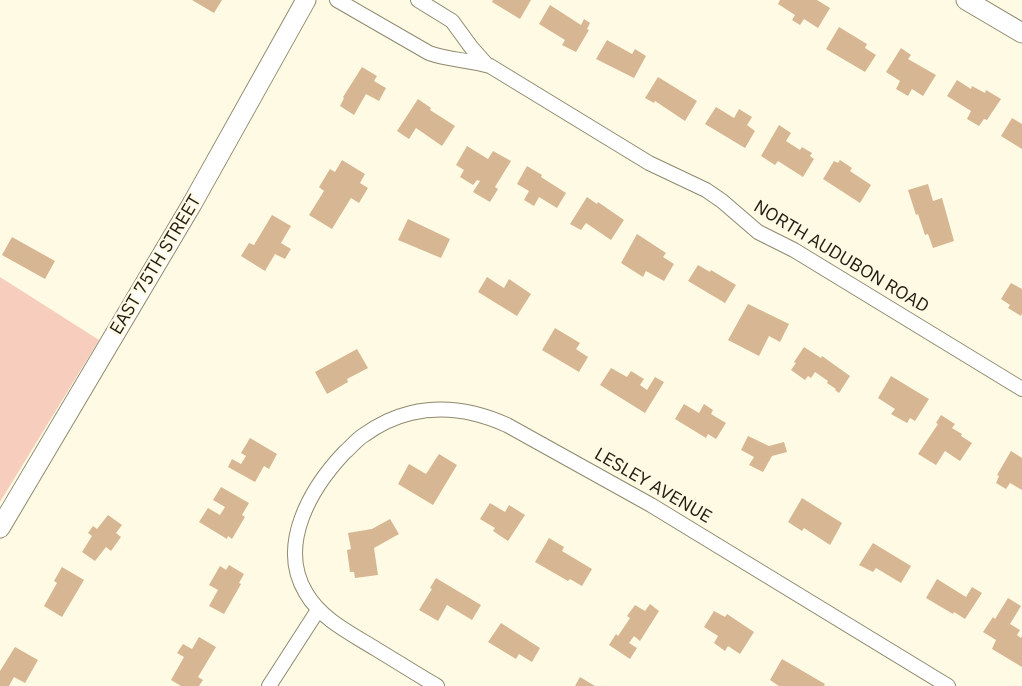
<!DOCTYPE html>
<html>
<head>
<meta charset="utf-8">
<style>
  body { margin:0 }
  canvas { display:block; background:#fefae3 }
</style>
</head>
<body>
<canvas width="1022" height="686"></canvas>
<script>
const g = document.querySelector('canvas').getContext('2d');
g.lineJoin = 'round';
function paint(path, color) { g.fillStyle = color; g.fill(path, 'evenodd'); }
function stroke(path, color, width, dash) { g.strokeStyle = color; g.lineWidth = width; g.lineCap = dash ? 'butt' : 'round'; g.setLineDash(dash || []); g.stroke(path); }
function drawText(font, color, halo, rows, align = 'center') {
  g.font = font + ' "IBM Plex Sans",sans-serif'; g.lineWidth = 4.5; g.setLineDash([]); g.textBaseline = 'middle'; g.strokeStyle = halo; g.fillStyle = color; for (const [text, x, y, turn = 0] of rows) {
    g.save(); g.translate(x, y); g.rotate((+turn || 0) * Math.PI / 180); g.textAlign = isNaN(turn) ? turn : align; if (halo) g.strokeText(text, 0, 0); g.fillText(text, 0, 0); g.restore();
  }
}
const green = new Path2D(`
  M0 277 99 340 0 502Z`);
const building = new Path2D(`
  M192 0H222L214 13Z
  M493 0H531L520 19 492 2Z
  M780 0H817L830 8 818 28 804 19 800 25 792 20 795 15 778 4Z
  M550 5 581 25 584 19 590 23 587 29 589 30 576 52 562 45 565 40 539 24Z
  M839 27 867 44 865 48 876 55 865 72 826 49Z
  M607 40 632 54 635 49 646 56 634 78 596 59Z
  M901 48 911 55 908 59 936 75 923 96 912 89 908 96 896 89 900 81 886 72Z
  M362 67 377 76 374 81 386 88 379 101 366 94 354 115 340 106 344 98 343 97Z
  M658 77 697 101 685 121 655 101 654 103 645 98Z
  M957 80 971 89 972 86 985 93 986 90 1001 99 987 120 984 119 979 126 967 119 971 111 947 96Z
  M418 99 431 108 430 110 455 126 442 146 416 128 409 139 397 131Z
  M716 107 734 118 739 109 752 117 747 125 755 131 745 148 705 124Z
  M1012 118 1022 124V149L1001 136Z
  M779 125 791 133 786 141 800 150 802 147 812 153 810 156 814 159 803 177 778 161 775 165 761 156Z
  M467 146 488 159 493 151 511 161 495 187 498 189 490 202 473 192 480 181 477 180 473 185 460 177 464 170 456 165Z
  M342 160 365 174 360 183 368 188 359 203 351 198 332 229 309 215 324 191 319 187 330 169 335 172Z
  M840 160 852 168 850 171 871 185 860 203 823 179 834 161 838 163Z
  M527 166 542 175 541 177 566 193 557 208 539 197 534 206 524 200 529 191 517 184Z
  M928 184 933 201 942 198 954 241 933 248 928 234 925 235 918 214 916 215 908 190Z
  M587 197 597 204 598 202 624 220 611 240 586 223 581 230 570 224Z
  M272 215 291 226 281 243 291 249 285 259 275 254 265 271 241 256 249 243 254 245Z
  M408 219 450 239 441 258 398 240Z
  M637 234 666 253 663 257 674 264 664 281 646 271 643 277 621 263Z
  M12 237 55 261 45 279 2 255Z
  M698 265 710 272 711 270 736 285 725 303 688 281Z
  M487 277 504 288 509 279 531 294 517 316 478 292Z
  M1011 283 1022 289V313L1021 316 1008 308 1010 305 1001 299Z
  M748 304 789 324 780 342 769 336 759 356 728 340Z
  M555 328 580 343 576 349 588 357 579 372 542 350Z
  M804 347 821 358 822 356 850 376 839 393 835 390 836 389 827 383 828 381 815 372 811 378 808 376 805 380 791 370 796 363 794 362Z
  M357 349 368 368 347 379 348 382 327 394 315 372Z
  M611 368 627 377 631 371 644 379 640 385 647 390 655 377 664 382 645 413 600 385Z
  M891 376 929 399 915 421 910 418 907 423 891 414 895 409 878 398Z
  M684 404 699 413 704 404 713 410 711 414 726 423 716 439 708 434 706 438 675 419Z
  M941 415 955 424 952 428 962 434 961 436 972 443 960 461 945 451 936 465 918 454 938 424 936 423Z
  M748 436 769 446 784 442 787 452 772 456 763 472 749 465 754 457 741 450Z
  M250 438 277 454 269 469 264 466 255 482 228 467 232 459 241 464 246 456 241 453Z
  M1011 451 1022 458V490L1010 483 1006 489 996 483 999 476 997 475Z
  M439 454 457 465 433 505 398 484 409 464 426 474Z
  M221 487 249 503 242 515 245 517 232 539 228 536 227 539 199 522 208 508 220 515 225 507 213 500Z
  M802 498 842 523 830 545 804 528 802 531 788 522Z
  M490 503 505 512 509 505 525 515 508 541 493 531 495 528 480 519Z
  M108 515 122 525 116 533 121 537 111 551 106 547 95 561 82 552 92 536 88 533 93 526 97 529Z
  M390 519 399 534 374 548 378 575 355 578 354 572H350L347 550 351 549 348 533 372 529Z
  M549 538 564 547 562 551 592 569 582 586 570 579 568 581 535 562Z
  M873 543 911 566 901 583 876 568 873 572 859 565Z
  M229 565 244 574 239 583 241 584 224 614 209 606 218 590 209 585 220 566 226 570Z
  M62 567 84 580 62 617 44 606 57 583 54 581Z
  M436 578 481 605 472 620 447 605 438 621 419 610 432 589 430 588Z
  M937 579 966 597 972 587 982 593 965 619 954 612 953 614 926 598Z
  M1008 598 1021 606 1010 624 1020 630 1017 635 1021 638 1022 636V667L992 649 996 640 983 632 993 617 995 619Z
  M650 604 659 611 640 641 634 636 629 643 637 648 630 659 609 645 616 634 618 636 630 618 627 616 635 605 645 611Z
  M714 611 725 617 727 614 754 632 740 654 728 646 725 651 714 643 718 636 704 627Z
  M501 623 540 648 532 662 519 654 516 659 488 642Z
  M199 637 216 647 198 677 203 680 199 686H181L171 680 184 657 177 653 183 644 192 649Z
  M15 647 38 660 25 683 14 677 9 686H0V671Z
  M782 659 825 684 824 686H779L770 680Z
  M580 677 595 686H575Z`);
const street = new Path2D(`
  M337 0 429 53C448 60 470 60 490 66L649 163 706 190 722 201 758 232 794 250 1022 389
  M418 0 452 21 471 47 487 65
  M269 686 318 610
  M437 686C416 674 396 661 376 649 350 633 321 619 306 593 277 545 311 488 344 453 351 447 356 440 364 435 378 425 394 417 411 413 444 405 476 411 507 425L651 505 948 686`);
const secondary = new Path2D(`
  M966 0 1022 33
  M0 528 192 204 306 0`);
const streetNames = [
  ["NORTH AUDUBON ROAD",841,257,31],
  ["EAST 75TH STREET",156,265,-59],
  ["LESLEY AVENUE",653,486,30]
];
paint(green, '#f7cebd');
paint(building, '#d7b793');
stroke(street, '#8e896f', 16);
stroke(secondary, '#8e896f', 21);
stroke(street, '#fff', 14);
stroke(secondary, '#fff', 19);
drawText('18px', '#1f1d13', '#fefae3', streetNames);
</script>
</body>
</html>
